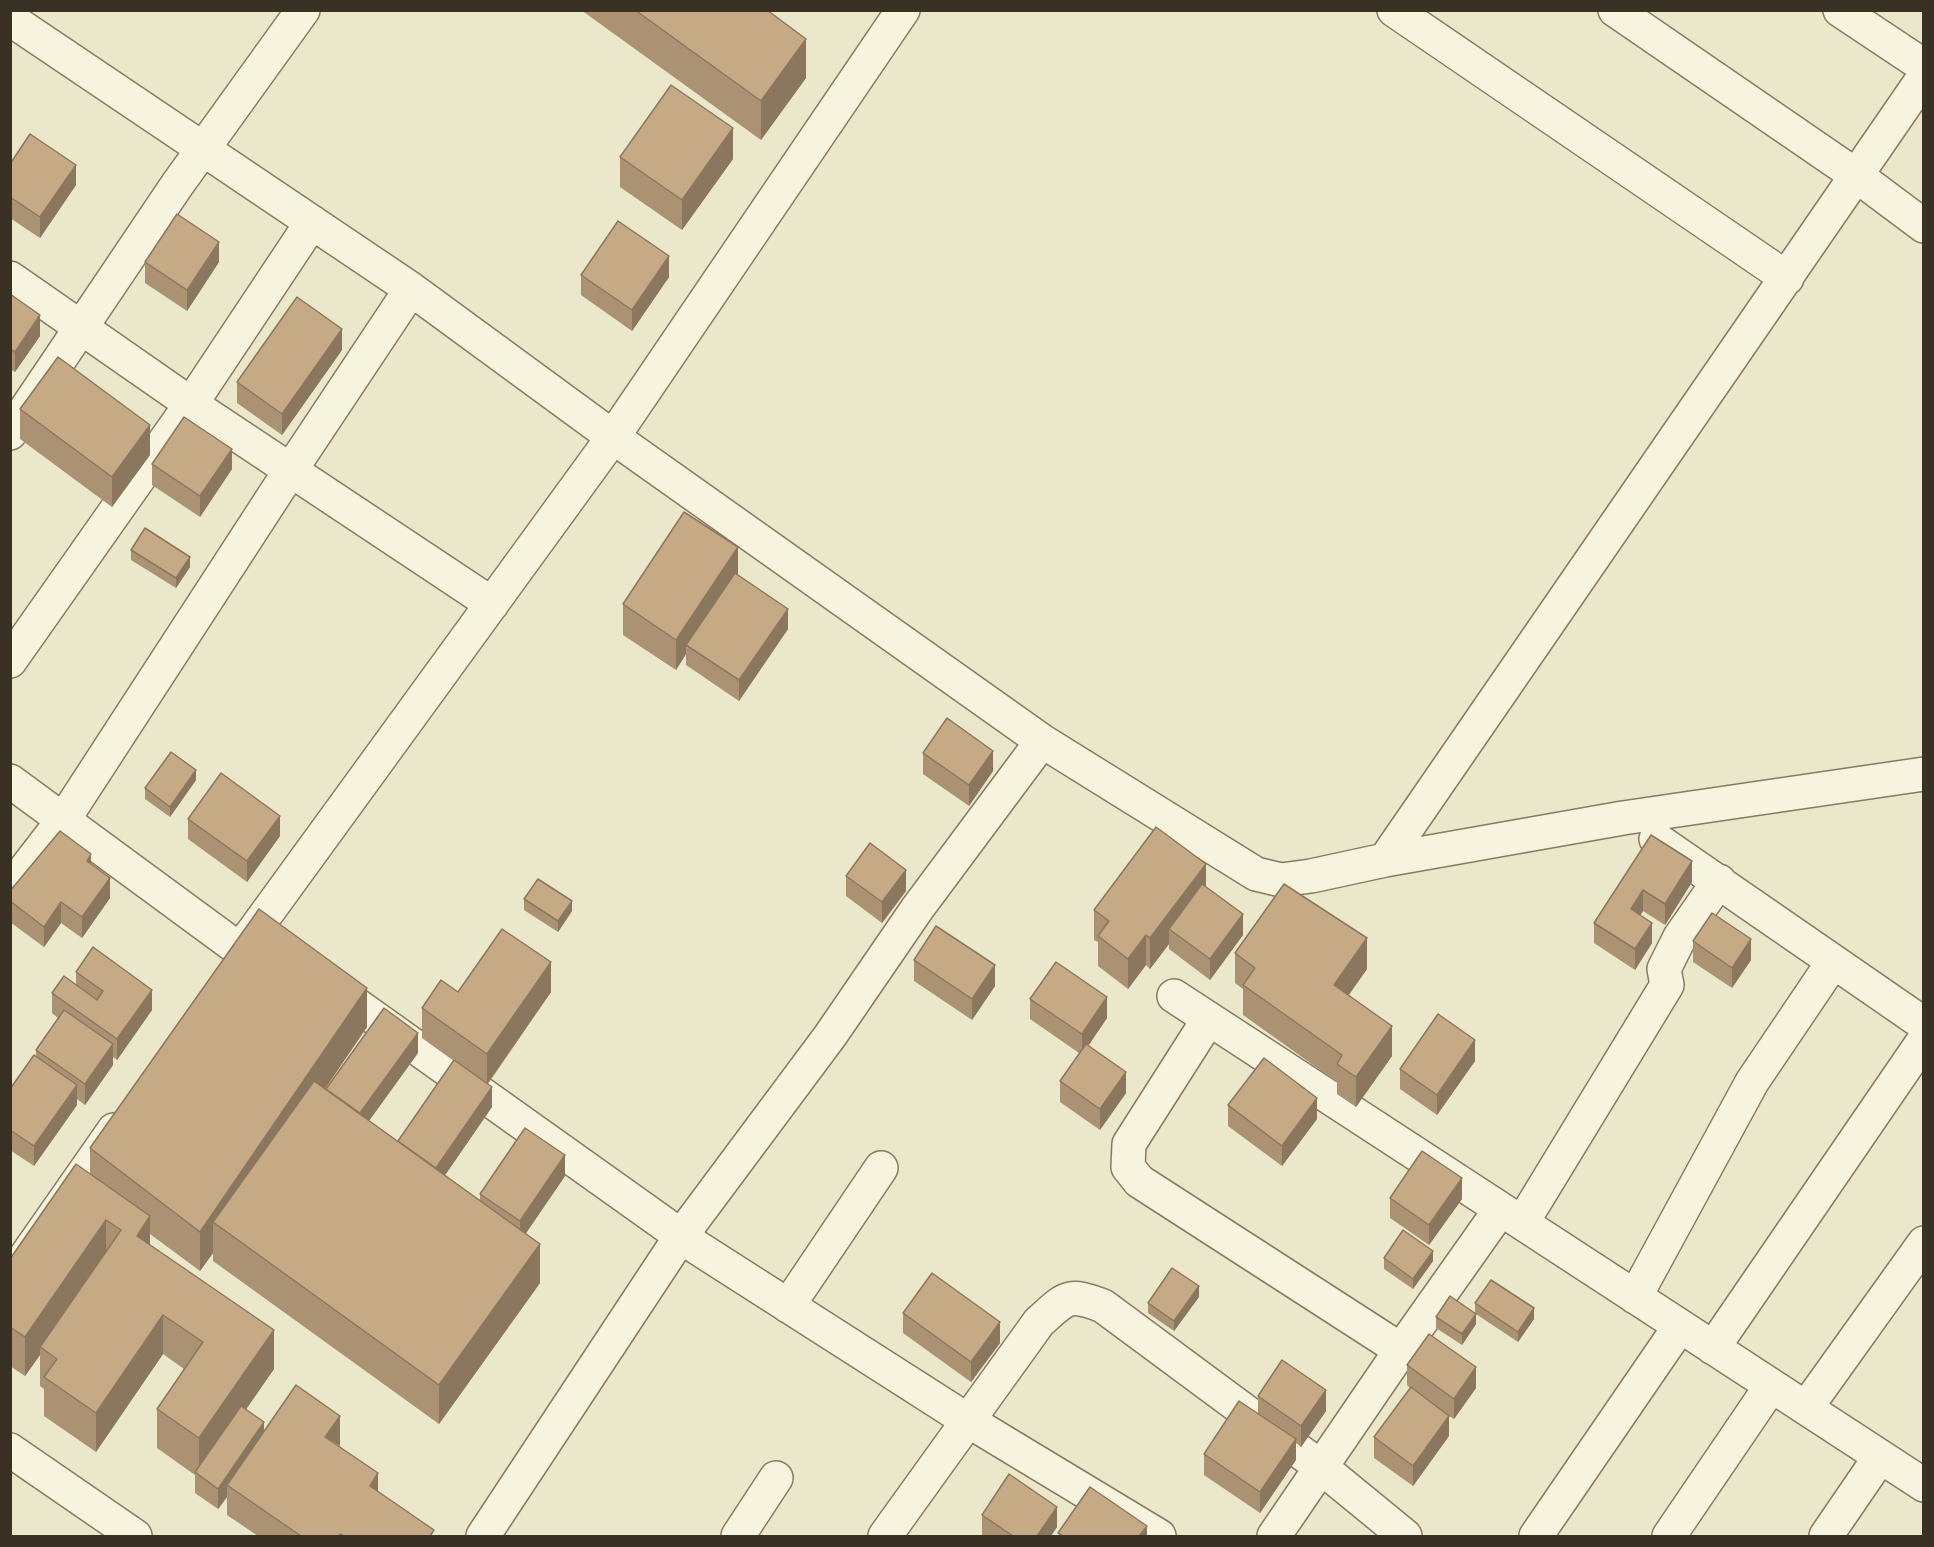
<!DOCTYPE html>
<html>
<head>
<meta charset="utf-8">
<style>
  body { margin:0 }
  #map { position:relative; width:1934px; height:1547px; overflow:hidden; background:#ebe7cb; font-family:"Crimson Pro",serif }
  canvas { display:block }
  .frame { position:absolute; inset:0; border:12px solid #393123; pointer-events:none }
</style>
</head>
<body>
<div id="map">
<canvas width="1934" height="1547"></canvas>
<div class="frame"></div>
</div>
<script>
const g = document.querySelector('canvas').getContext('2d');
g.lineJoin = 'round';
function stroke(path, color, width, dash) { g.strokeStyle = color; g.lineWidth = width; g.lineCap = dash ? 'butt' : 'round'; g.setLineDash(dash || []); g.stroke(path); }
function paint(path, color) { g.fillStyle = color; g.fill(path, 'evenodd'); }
const minor = new Path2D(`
  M1394 10 1787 278
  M1615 10 1857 176 1924 226
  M1840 10 1924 66
  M10 19 411 289 613 437 1042 741 1256 874 1281 880 1311 876 1385 860 1623 818 1924 774
  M10 278 191 404 492 604
  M10 433 177 185 303 10
  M10 661 191 404 312 222
  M10 781 240 950
  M1656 839 1924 1024
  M1385 860 1924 77
  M10 889 64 819 290 471 411 289
  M240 950 613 437 903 10
  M330 986 698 1248 967 1420 1159 1536
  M1174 996 1924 1485
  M1208 1020 1129 1144 1128 1167 1139 1181 1401 1350
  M1522 1223 1667 985 1664 969 1680 937 1719 881
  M10 1279 114 1130
  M1635 1297 1752 1082 1833 962
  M788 1306 881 1168
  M1713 1348 1924 1040
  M1806 1408 1924 1243
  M10 1450 135 1536
  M483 1536 681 1236 830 1036 917 909 1042 741
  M738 1536 776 1478
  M885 1536 1039 1322C1066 1298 1067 1292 1103 1306L1322 1468 1405 1536
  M1274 1536 1401 1350 1500 1210
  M1536 1536 1680 1326
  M1669 1536 1771 1386
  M1826 1536 1880 1457`);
const wall = new Path2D(`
  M581 10H767L806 78 761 140Z
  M620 157 733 159 682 230 620 187Z
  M10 164 76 185 40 238 10 218Z
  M145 262H219L187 311 145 283Z
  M581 275 669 277 632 331 581 295Z
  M10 294 40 336 15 372 10 369Z
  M342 350 282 435 237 403V382Z
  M20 409 150 455 112 507 20 439Z
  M152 464 232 469 200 517 152 485Z
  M131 550 190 567 176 588 131 560Z
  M738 575 788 629 739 701 686 665V654L676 670 623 635V604Z
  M923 753 993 771 969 806 923 774Z
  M196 780 170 817 145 799V788Z
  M188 819 280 836 247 882 188 839Z
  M1651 835 1692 882 1665 925 1643 911 1640 915 1652 943 1635 970 1594 943V923Z
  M91 864 110 898 82 938 61 923 44 947 10 922V891Z
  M846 876 906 891 882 923 846 896Z
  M1206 888 1243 935 1210 980 1169 949V944L1150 969 1146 965 1128 989 1098 966V942L1094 940V910Z
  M524 899 572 911 558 932 524 910Z
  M1693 941 1751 960 1732 988 1693 962Z
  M1235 953 1367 969 1349 995 1392 1056 1356 1107 1337 1094V1082L1243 1015V989L1235 983Z
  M914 960 995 986 972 1020 914 981Z
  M76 972 152 1010 117 1060 113 1057V1065L85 1105 77 1099V1105L34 1166 10 1150V1089L36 1057V1050L58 1018 52 1013V993L76 984Z
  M458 992H551L488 1084 492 1107 445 1175 480 1200V1194L565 1176 526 1233 540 1283 439 1424 213 1261V1253L200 1271 150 1234V1245L274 1369 246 1409 264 1431 340 1447 378 1491 434 1536H258L227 1515V1497L218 1509 195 1493V1475L157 1448V1409L184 1369 163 1354 96 1452 44 1416V1389L40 1386V1355L25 1376 10 1366V1259L90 1173V1148L367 1027 325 1089H326L418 1053 369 1121 398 1141 454 1061 422 1038V1008Z
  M1030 999 1107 1018 1088 1046 1126 1093 1100 1130 1060 1102V1081L1079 1053 1030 1019Z
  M1475 1061 1437 1115 1400 1089V1069Z
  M1228 1105 1317 1119 1282 1166 1228 1126Z
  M1390 1198 1462 1199 1429 1245 1390 1218Z
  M1384 1258 1433 1261 1413 1289 1384 1269Z
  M1199 1297 1174 1331 1148 1313V1303Z
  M1475 1303 1534 1319 1518 1342 1476 1314V1324L1462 1345 1436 1328V1317L1475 1313Z
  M903 1313 1000 1343 971 1382 903 1333Z
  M1407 1365 1476 1388 1454 1419 1449 1416V1436L1413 1486 1374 1458V1437L1410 1388 1407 1385Z
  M1258 1396 1326 1411 1301 1447 1296 1443V1460L1260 1513 1204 1475V1454L1258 1414Z
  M982 1515 1057 1527 1051 1536H984L982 1535Z`);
const shadedWall = new Path2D(`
  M806 39V78L761 140V101Z
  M733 128V159L682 230V200Z
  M76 165V185L40 238V217Z
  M219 242V262L187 311V290Z
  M669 256V277L632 331V310Z
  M40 315V336L15 372V352Z
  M342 329V350L282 435V414Z
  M150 425V455L112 507V477Z
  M232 449V469L200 517V496Z
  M738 547V578L686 645V654L676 670V640Z
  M190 557V567L176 588V578Z
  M788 609V629L739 701V680Z
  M993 751V771L969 806V785Z
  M196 770V780L170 817V807Z
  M280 816V836L247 882V861Z
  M91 854V874L87 861Z
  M1692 861V882L1665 925V904Z
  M1206 864V894L1169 929V944L1150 969V938Z
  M906 870V891L882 923V902Z
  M110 878V898L82 938V917Z
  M1643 890V911L1631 930V909Z
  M572 901V911L558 932V921Z
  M61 902V923L44 947V927Z
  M1243 914V935L1210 980V959Z
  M1652 923V943L1635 970V949Z
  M1146 935V965L1128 989V959Z
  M1367 938V969L1334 1015V985Z
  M1751 939V960L1732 988V968Z
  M551 962V992L487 1084V1054Z
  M995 965V986L972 1020V999Z
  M367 988V1027L227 1232 213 1222V1253L200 1271V1232Z
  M152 990V1010L117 1060V1039Z
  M1107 997V1018L1082 1055V1034Z
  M1392 1026V1056L1356 1107V1077Z
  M418 1033V1053L355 1140V1120Z
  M1475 1040V1061L1437 1115V1095Z
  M113 1044V1065L85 1105V1084Z
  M1126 1072V1093L1100 1130V1109Z
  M77 1085V1105L34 1166V1146Z
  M492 1087V1107L430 1197V1177Z
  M1317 1098V1119L1282 1166V1146Z
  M565 1155V1176L520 1242V1221Z
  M1462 1178V1199L1429 1245V1225Z
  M150 1216V1255L137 1236Z
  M106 1220V1259L40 1347V1355L25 1376V1337Z
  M540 1244V1283L439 1424V1385Z
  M1433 1251V1261L1413 1289V1279Z
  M1199 1286V1297L1174 1331V1321Z
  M1534 1308V1319L1518 1342V1332Z
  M1476 1314V1324L1462 1345V1334Z
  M163 1315V1354L96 1452V1413Z
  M1000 1322V1343L971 1382V1362Z
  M274 1330V1369L200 1476 199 1475V1438Z
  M1476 1367V1388L1454 1419V1399Z
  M1326 1390V1411L1301 1447V1426Z
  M340 1416V1446L325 1437Z
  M1449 1416V1436L1413 1486V1466Z
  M264 1422V1442L227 1485V1497L218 1509V1489Z
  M1296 1439V1460L1260 1513V1492Z
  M378 1473V1503L370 1486Z
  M1057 1507V1527L1051 1536H1037Z
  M1147 1526V1536H1139Z`);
const building = new Path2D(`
  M635 10H767L806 39 761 101Z
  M671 85 733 128 682 200 620 157Z
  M30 134 76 165 40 217 10 197V164Z
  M177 214 219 242 187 290 145 262Z
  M618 221 669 256 632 310 581 275Z
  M10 294 40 315 15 352 10 349Z
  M297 297 342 329 282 414 237 382Z
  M58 357 150 425 112 477 20 409Z
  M184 417 232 449 200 496 152 464Z
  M684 512 738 547 676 640 623 604Z
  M145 528 190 557 176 578 131 550Z
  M735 573 788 609 739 680 686 645Z
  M947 718 993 751 969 785 923 753Z
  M171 752 196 770 170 807 145 788Z
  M221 773 280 816 247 861 188 819Z
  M1156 827 1206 864 1150 938 1146 935 1128 959 1098 936 1109 921 1094 910Z
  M60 831 91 854 87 861 110 878 82 917 61 902 44 927 10 901V891Z
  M1651 835 1692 861 1665 904 1643 890 1631 909 1652 923 1635 949 1594 923Z
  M870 843 906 870 882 902 846 876Z
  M538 879 572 901 558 921 524 899Z
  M1202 884 1243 914 1210 959 1169 929Z
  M1284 884 1367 938 1334 985 1392 1026 1356 1077 1337 1064 1342 1055 1243 985 1255 968 1235 953Z
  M259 909 367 988 200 1232 90 1148Z
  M1712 913 1751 939 1732 968 1693 941Z
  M936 926 995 965 972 999 914 960Z
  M502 929 551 962 487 1054 422 1008 441 980 458 992Z
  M93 947 152 990 117 1039 52 993 64 976 97 1000 103 991 76 972Z
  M1056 962 1107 997 1082 1034 1030 999Z
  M384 1008 418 1033 360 1113 326 1089Z
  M64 1010 113 1044 85 1084 36 1050Z
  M1438 1014 1475 1040 1437 1095 1400 1069Z
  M1086 1044 1126 1072 1100 1109 1060 1081Z
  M34 1055 77 1085 34 1146 10 1130V1089Z
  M1264 1058 1317 1098 1282 1146 1228 1105Z
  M454 1060 492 1087 436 1168 398 1141Z
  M314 1081 540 1244 439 1385 213 1222Z
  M525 1128 565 1155 520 1221 480 1194Z
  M1422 1151 1462 1178 1429 1225 1390 1198Z
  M76 1164 150 1216 137 1236 274 1330 199 1438 157 1409 203 1342 163 1315 96 1413 44 1377 57 1359 40 1347 121 1230 106 1220 25 1337 10 1327V1259Z
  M1403 1230 1433 1251 1413 1279 1384 1258Z
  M1172 1268 1199 1286 1174 1321 1148 1303Z
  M932 1273 1000 1322 971 1362 903 1313Z
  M1491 1280 1534 1308 1518 1332 1475 1303Z
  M1450 1296 1476 1314 1462 1334 1436 1317Z
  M1429 1334 1476 1367 1454 1399 1407 1365Z
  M1282 1360 1326 1390 1301 1426 1258 1396Z
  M296 1385 340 1416 325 1437 378 1473 370 1486 434 1530 430 1536H344L340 1534 338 1536H301L227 1485Z
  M1411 1387 1449 1416 1413 1466 1374 1437Z
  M1239 1401 1296 1439 1260 1492 1204 1454Z
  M241 1406 264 1422 218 1489 195 1472Z
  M1009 1474 1057 1507 1037 1536H1013L982 1515Z
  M1090 1487 1147 1526 1139 1536H1063L1058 1533Z`);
stroke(minor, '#877b61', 36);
stroke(minor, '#f6f3de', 33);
paint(wall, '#aa9272');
paint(shadedWall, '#8b775d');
paint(building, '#c6aa85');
stroke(building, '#8b775d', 1.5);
</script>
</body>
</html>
